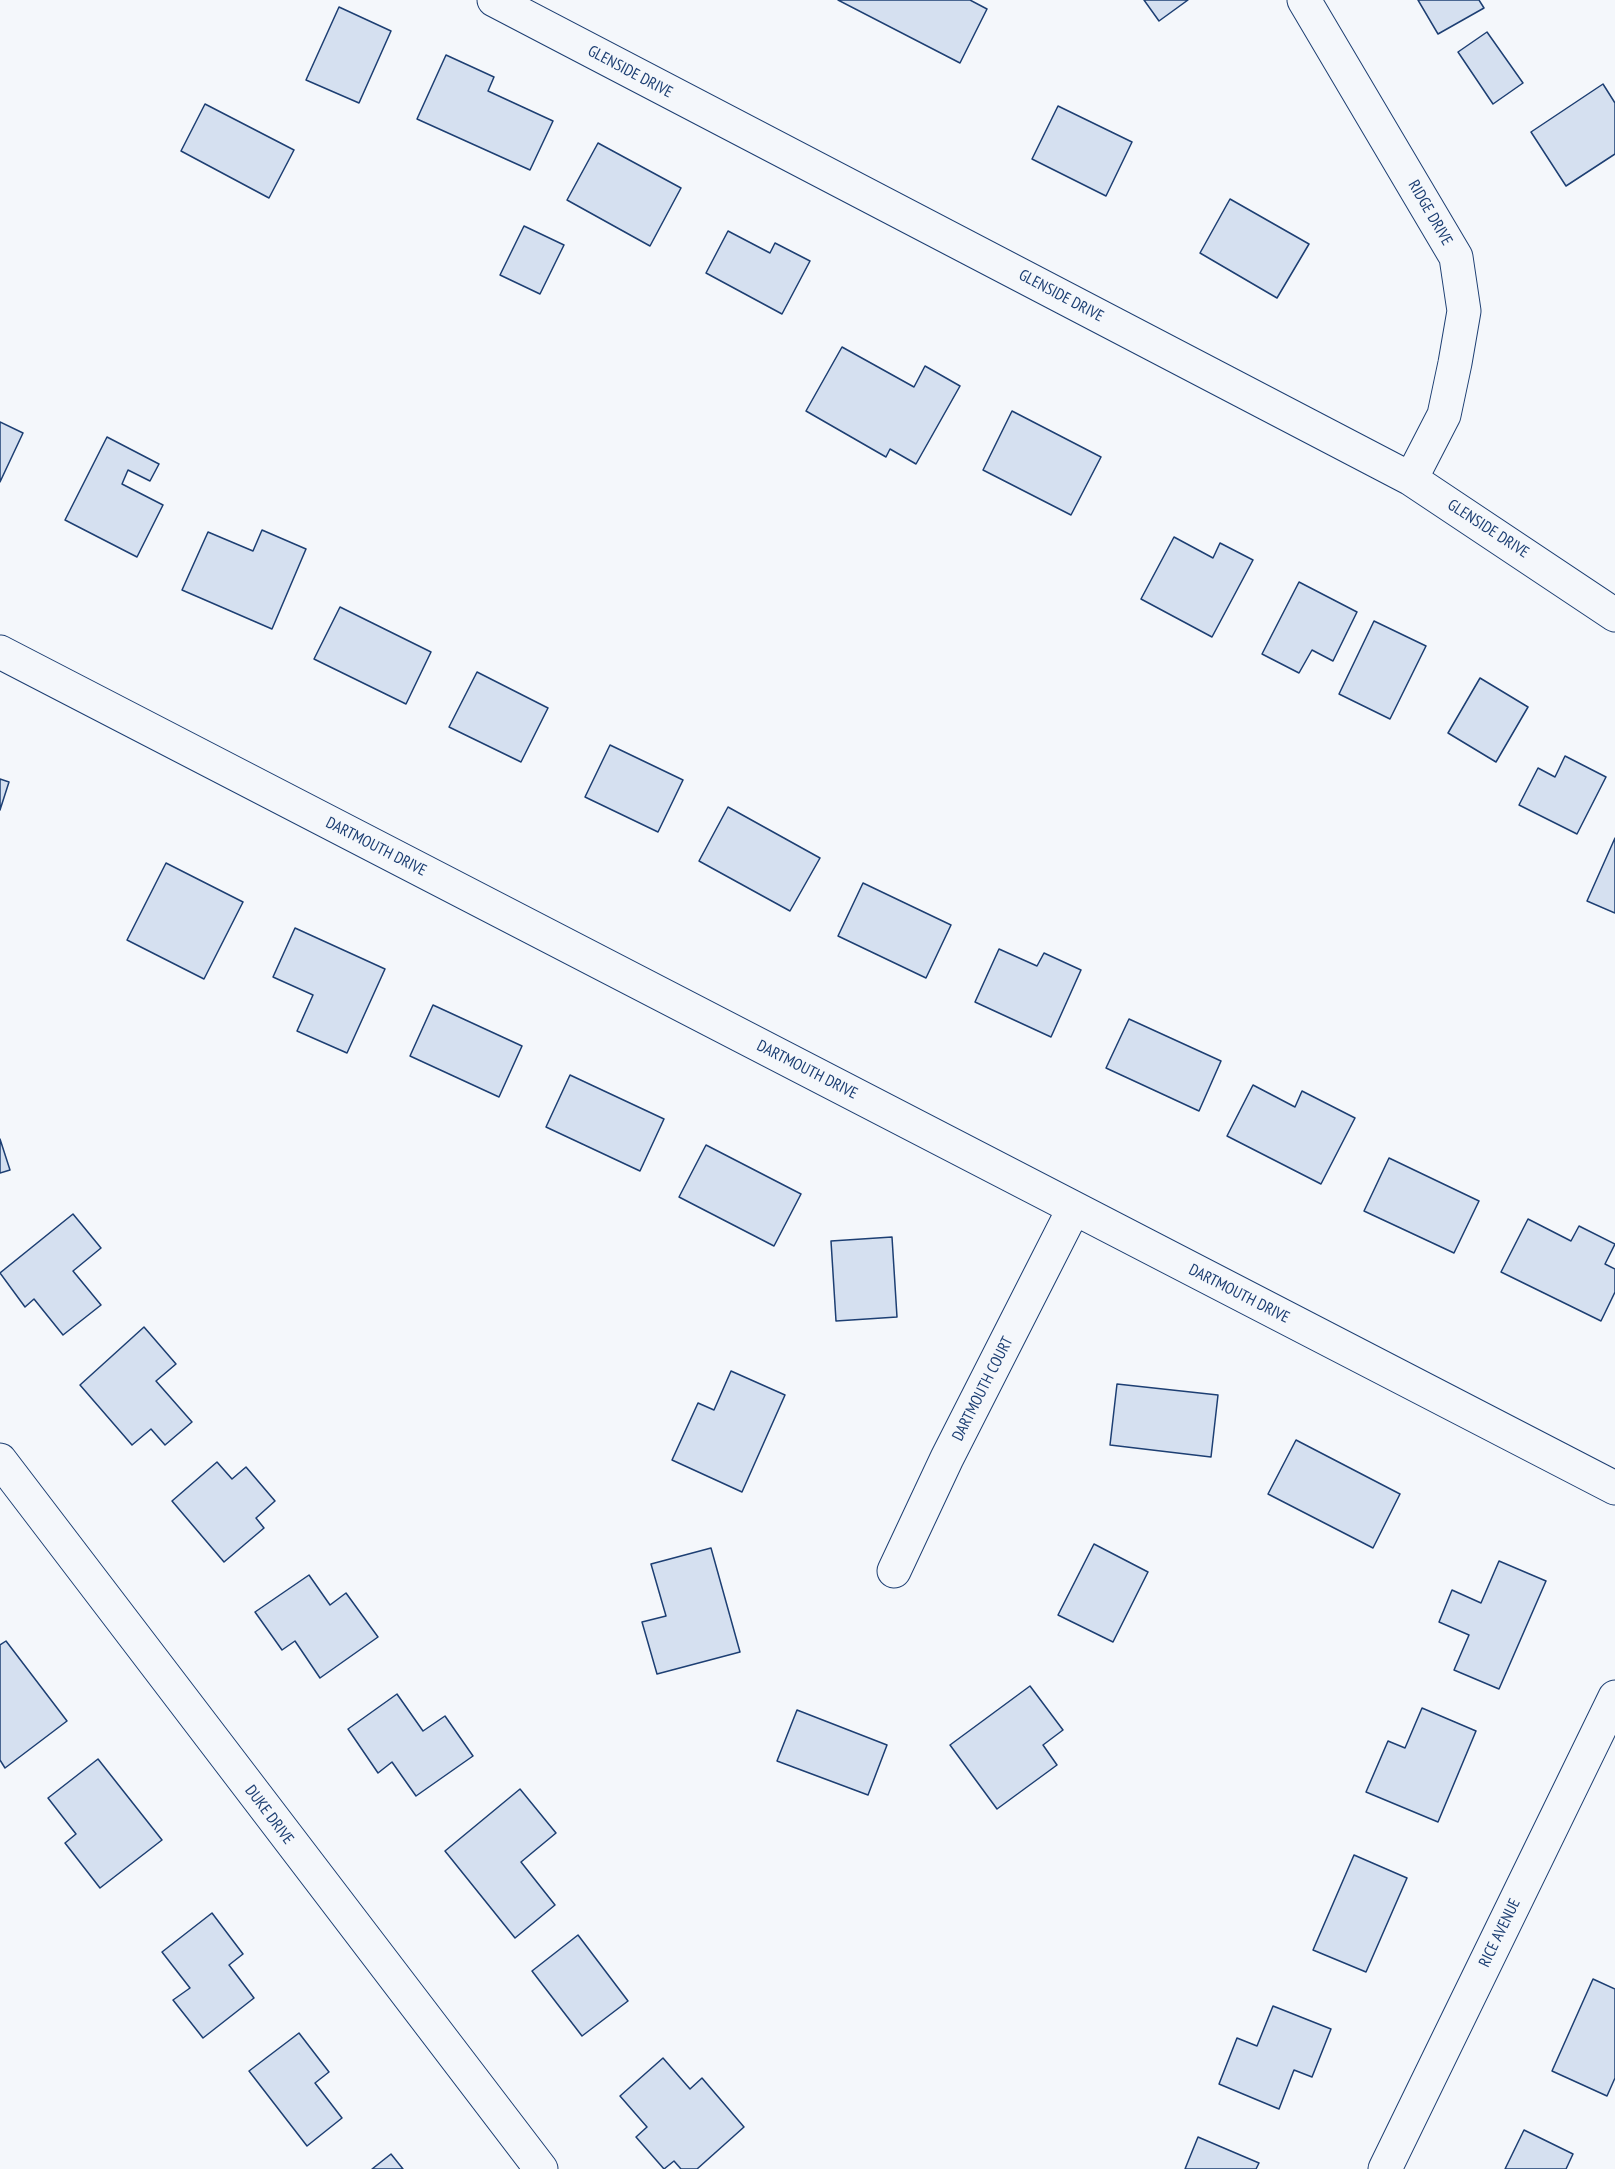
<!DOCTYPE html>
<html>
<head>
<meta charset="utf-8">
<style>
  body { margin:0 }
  canvas { display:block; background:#f4f7fb }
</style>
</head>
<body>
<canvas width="1615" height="2169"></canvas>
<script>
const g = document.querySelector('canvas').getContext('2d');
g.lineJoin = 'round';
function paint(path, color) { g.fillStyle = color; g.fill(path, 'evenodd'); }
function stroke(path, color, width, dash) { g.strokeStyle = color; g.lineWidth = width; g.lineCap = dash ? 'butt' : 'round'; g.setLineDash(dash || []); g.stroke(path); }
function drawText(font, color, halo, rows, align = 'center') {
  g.font = font + ' "PT Sans Narrow",sans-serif'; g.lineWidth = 4.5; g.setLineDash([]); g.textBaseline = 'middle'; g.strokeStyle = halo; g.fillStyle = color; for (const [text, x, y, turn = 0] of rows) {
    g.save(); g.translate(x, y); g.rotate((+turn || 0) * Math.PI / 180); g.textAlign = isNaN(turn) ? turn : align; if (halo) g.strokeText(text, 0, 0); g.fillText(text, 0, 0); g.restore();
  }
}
const building = new Path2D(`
  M838 0H970L987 9 960 63Z
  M1144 0H1188L1159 21Z
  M1418 0H1479L1484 8 1438 34Z
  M339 7 391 31 359 103 306 80Z
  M1487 32 1523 83 1493 104 1458 52Z
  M446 55 494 77 488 91 553 121 530 170 417 119Z
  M1603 84 1615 103V154L1566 186 1531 132Z
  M205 104 294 150 269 198 181 151Z
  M1058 106 1132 142 1106 196 1032 159Z
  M598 143 681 188 650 246 567 200Z
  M1230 199 1309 244 1277 298 1200 253Z
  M524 226 564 245 540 294 500 275Z
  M728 231 770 253 775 243 810 261 782 314 706 273Z
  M842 347 914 387 925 366 960 386 916 464 890 449 886 457 806 411Z
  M1012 411 1101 457 1071 515 983 470Z
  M0 422 23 433 0 482Z
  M107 437 159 464 150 481 128 470 122 484 163 505 137 557 65 520Z
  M262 530 306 549 272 629 182 590 208 532 253 551Z
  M1174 537 1213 558 1220 543 1253 560 1212 637 1141 599Z
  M1299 582 1357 612 1333 661 1312 650 1299 673 1262 654Z
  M340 607 431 652 406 704 314 659Z
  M1374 621 1426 646 1390 719 1339 694Z
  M477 672 548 708 521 762 449 727Z
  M1480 678 1528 707 1496 762 1448 733Z
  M610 745 683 780 658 832 585 797Z
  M1565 756 1606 777 1577 834 1519 805 1538 768 1555 777Z
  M0 779 9 782 0 810Z
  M728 807 820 858 790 911 699 861Z
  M1615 838V913L1587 901Z
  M166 863 243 902 204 979 127 940Z
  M863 883 951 925 926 978 838 936Z
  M295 928 385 969 347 1053 297 1031 313 995 273 977Z
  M999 949 1037 966 1044 953 1081 970 1051 1037 975 1002Z
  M433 1005 522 1046 499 1097 410 1056Z
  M1129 1019 1221 1061 1199 1111 1106 1068Z
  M570 1075 664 1119 640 1171 546 1127Z
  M1253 1085 1295 1107 1302 1091 1355 1118 1321 1184 1227 1136Z
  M0 1139 10 1170 0 1173Z
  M706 1145 801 1194 774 1246 679 1197Z
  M1389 1158 1479 1201 1454 1253 1364 1211Z
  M73 1214 101 1248 73 1271 101 1305 63 1335 34 1299 25 1307 0 1273Z
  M1528 1219 1571 1241 1579 1226 1615 1244 1605 1264 1615 1269V1292L1601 1321 1501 1272Z
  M892 1237 897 1317 836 1321 831 1241Z
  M144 1327 176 1364 156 1381 192 1422 165 1445 151 1429 132 1445 80 1385Z
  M731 1371 785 1395 742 1492 672 1460 698 1403 714 1410Z
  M1117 1384 1218 1395 1211 1457 1110 1445Z
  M1296 1440 1400 1494 1373 1548 1268 1494Z
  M217 1462 232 1479 246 1467 275 1501 256 1518 264 1528 224 1562 172 1501Z
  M1094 1544 1148 1572 1113 1642 1058 1615Z
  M711 1548 740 1652 657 1674 642 1622 666 1616 651 1564Z
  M1499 1561 1546 1581 1499 1689 1454 1670 1469 1635 1439 1622 1452 1590 1481 1603Z
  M309 1575 330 1605 346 1593 378 1637 320 1678 295 1641 282 1650 255 1612Z
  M6 1641 67 1721 5 1768 0 1760V1645Z
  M1030 1686 1063 1730 1043 1745 1057 1765 997 1809 950 1745Z
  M397 1694 423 1731 445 1716 473 1756 416 1796 392 1762 378 1773 348 1729Z
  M1422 1708 1476 1731 1438 1822 1366 1792 1388 1741 1405 1748Z
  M797 1710 887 1745 868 1795 777 1761Z
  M98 1759 162 1840 100 1888 65 1843 76 1834 48 1798Z
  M520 1789 556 1833 521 1862 555 1905 515 1938 445 1851Z
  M1354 1855 1407 1878 1366 1972 1313 1950Z
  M212 1913 243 1954 229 1965 254 1998 203 2038 173 2000 190 1988 162 1952Z
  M578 1935 628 2001 582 2036 532 1971Z
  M1593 1979 1615 1989V2078L1607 2096 1552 2071Z
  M1273 2006 1331 2029 1312 2077 1294 2070 1279 2109 1219 2084 1237 2038 1257 2046Z
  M299 2033 329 2072 315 2083 342 2118 307 2146 249 2071Z
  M663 2058 690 2089 702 2078 744 2127 697 2169H681L674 2161 664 2169 636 2137 647 2127 620 2096Z
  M1524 2130 1573 2154 1566 2169H1505Z
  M1198 2137 1259 2163 1256 2169H1185Z
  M391 2154 403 2169H372Z`);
const minor = new Path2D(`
  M494 0 1411 479 1615 615
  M1304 0 1456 257 1464 311 1455 363 1444 415 1411 479
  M0 652 1615 1488
  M0 1460 541 2169
  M894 1571 947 1458 1074 1208
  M1385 2169 1615 1697`);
const streetNames = [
  ["GLENSIDE DRIVE",630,72,28],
  ["RIDGE DRIVE",1430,213,60],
  ["GLENSIDE DRIVE",1061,296,28],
  ["GLENSIDE DRIVE",1488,529,33],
  ["DARTMOUTH DRIVE",376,847,27],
  ["DARTMOUTH DRIVE",807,1070,27],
  ["DARTMOUTH DRIVE",1239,1294,27],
  ["DARTMOUTH COURT",983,1389,-63],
  ["DUKE DRIVE",269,1815,53],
  ["RICE AVENUE",1500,1933,-64]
];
paint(building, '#d5e0f0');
stroke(building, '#1d3f73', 1.5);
stroke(minor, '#1d3f73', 35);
stroke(minor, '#f4f7fb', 33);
drawText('16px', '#1d3f73', '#f4f7fb', streetNames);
</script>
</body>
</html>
